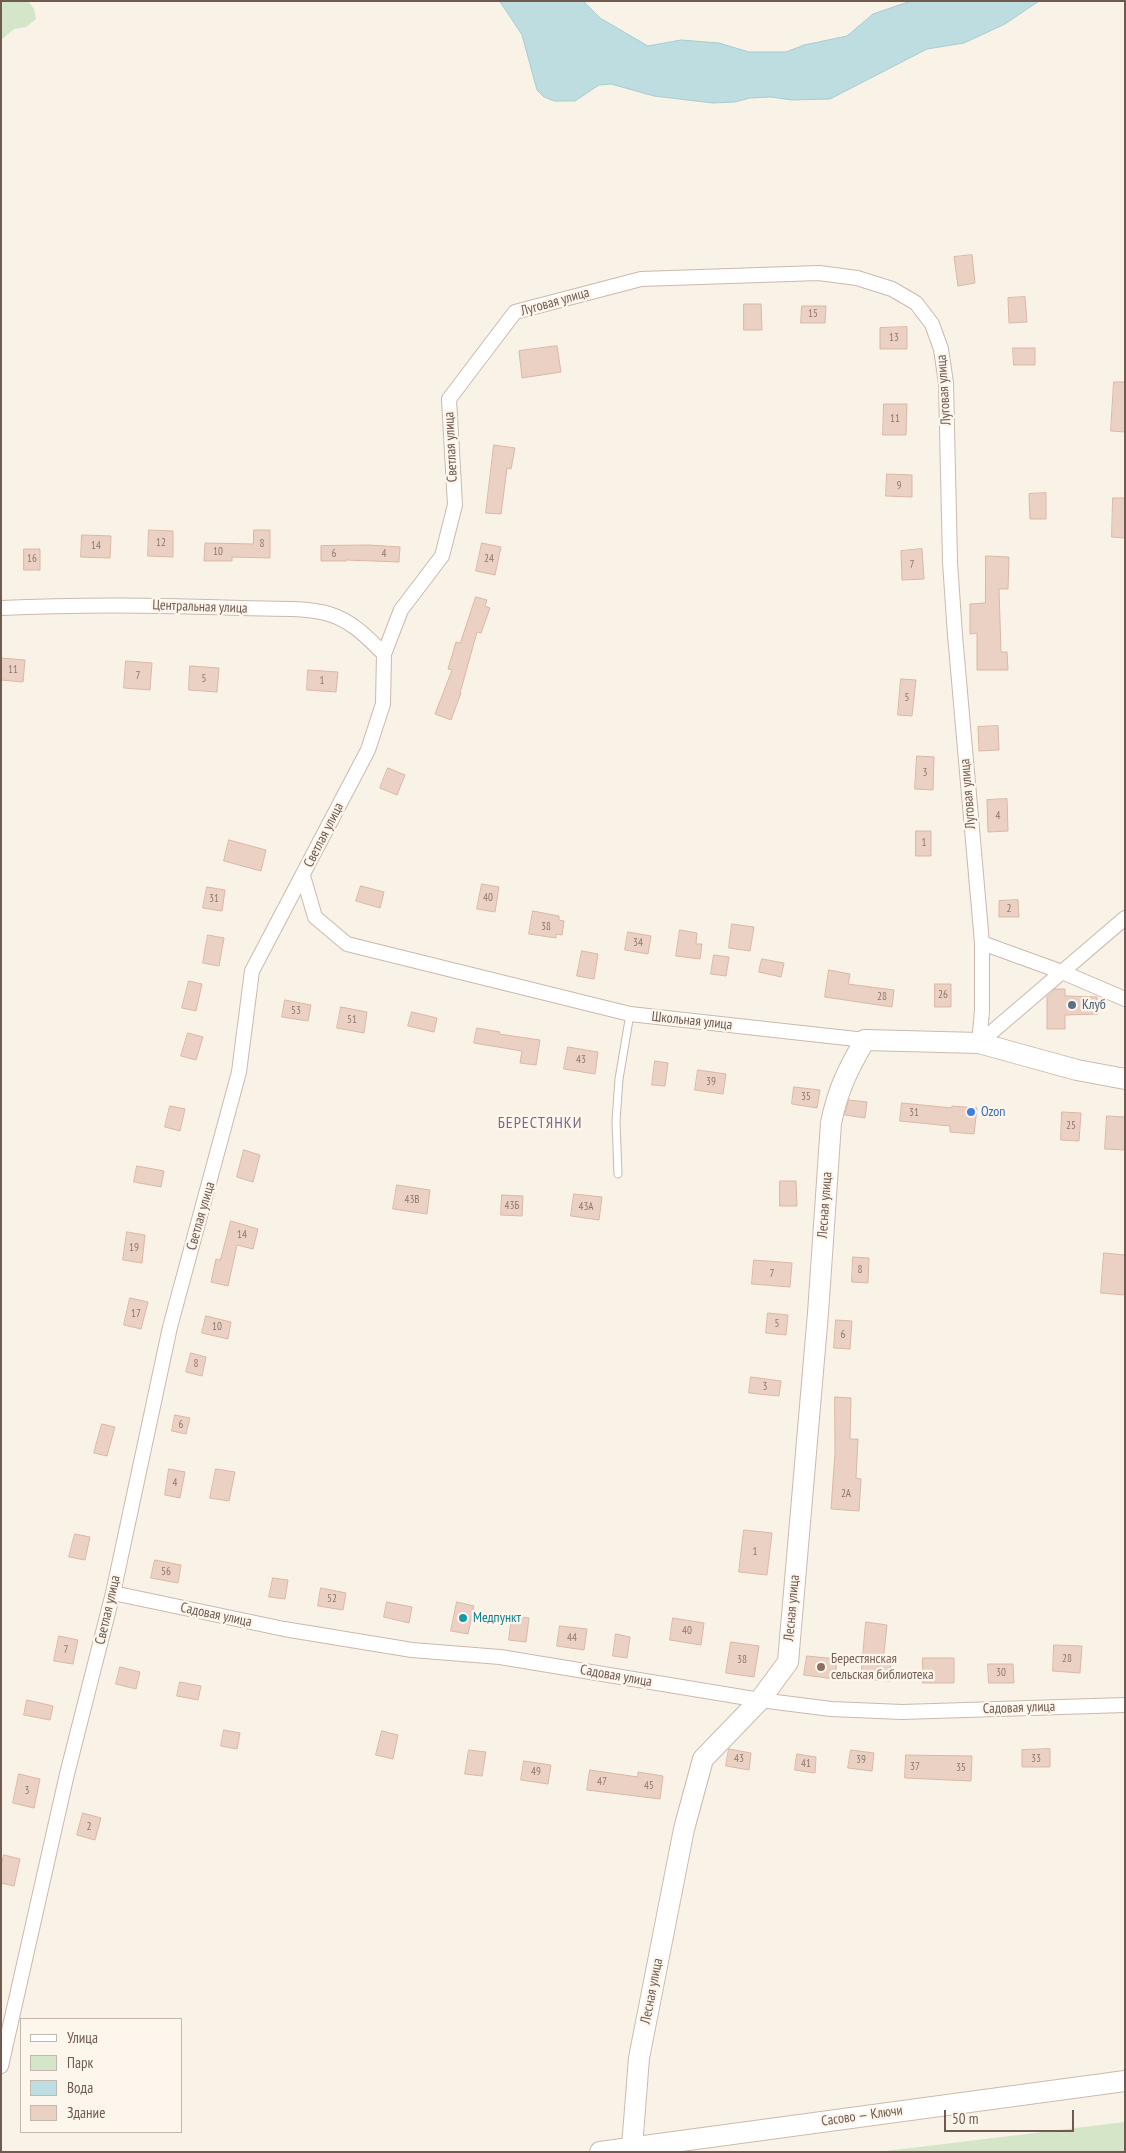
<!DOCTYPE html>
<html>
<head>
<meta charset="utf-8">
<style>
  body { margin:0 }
  #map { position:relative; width:1126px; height:2153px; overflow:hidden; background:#f9f2e7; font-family:"PT Sans Narrow",sans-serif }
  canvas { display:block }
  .frame { position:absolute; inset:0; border:2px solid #70594f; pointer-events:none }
  .legend { position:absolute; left:20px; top:2018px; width:162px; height:115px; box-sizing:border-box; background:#fdf6ed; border:1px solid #c5b7ae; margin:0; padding:6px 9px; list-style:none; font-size:15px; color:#70594f }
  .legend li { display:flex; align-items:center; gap:10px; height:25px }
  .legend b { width:25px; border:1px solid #c5b7ae }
  .scale { position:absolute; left:944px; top:2110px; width:130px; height:22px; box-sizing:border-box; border:2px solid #70594f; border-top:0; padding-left:6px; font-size:15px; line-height:18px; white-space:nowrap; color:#70594f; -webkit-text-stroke:4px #fdf6ed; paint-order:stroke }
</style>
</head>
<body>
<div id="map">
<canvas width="1126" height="2153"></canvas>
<div class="frame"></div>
<ul class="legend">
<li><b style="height:6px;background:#fff"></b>Улица</li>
<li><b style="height:14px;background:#d5e5c8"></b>Парк</li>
<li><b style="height:14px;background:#bedde0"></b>Вода</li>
<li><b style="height:14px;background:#ebd1c3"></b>Здание</li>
</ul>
<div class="scale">50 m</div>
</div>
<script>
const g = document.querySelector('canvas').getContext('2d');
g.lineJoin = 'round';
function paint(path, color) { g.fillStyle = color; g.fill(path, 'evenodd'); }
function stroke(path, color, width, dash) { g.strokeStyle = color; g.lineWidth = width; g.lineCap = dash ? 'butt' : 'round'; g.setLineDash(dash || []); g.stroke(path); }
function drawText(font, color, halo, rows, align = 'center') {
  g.font = font + ' "PT Sans Narrow",sans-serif'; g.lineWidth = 4.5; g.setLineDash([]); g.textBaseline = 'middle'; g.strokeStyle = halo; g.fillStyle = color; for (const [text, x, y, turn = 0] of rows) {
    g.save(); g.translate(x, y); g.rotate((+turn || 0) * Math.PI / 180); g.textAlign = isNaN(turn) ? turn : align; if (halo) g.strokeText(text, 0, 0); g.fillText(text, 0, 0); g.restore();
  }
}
const green = new Path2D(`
  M1 1H28L34 9 36 19 26 27 14 29 1 40Z
  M1125 2122V2152H877L911 2148Z`);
const water = new Path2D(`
  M500 1H583L600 18 648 46 681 40 719 43 749 52H786L804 45 847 36 873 14 911 1H1039L1005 24 964 43 927 49 830 99 792 100 771 97 750 98 735 102 713 103 654 96 611 84 599 85 575 101H554L544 97 537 90 522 35Z`);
const building = new Path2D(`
  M972 255 975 283 958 286 954 257Z
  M1025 297 1027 322 1009 323 1008 298Z
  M744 304H761L762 330H744Z
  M802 306H826L825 323H801Z
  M907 327V349H880V328Z
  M557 346 561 372 522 378 519 351Z
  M1013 348H1035V365H1014Z
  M1114 382H1125V432L1111 431Z
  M884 404H907L906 435H883Z
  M494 445 515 448 511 469 507 468 501 514 486 513Z
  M887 474 912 475V497L886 496Z
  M1046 493V519H1030L1029 494Z
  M1113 498H1125V538L1112 537Z
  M149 530 173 531V557L148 556Z
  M254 530H270V558L232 557V561H204L205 543 253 544Z
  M82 535 111 536 110 558 81 557Z
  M482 543 501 547 495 575 476 571Z
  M369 545 400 547 399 562 346 560V561H321V546Z
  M24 549H40V570H24Z
  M922 549 924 579 902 580 901 551Z
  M986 556 1009 557 1008 589H999L1001 652H1007L1008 670H977V633L970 634V604L985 603Z
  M476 597 487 600 485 606 490 608 481 633 477 632 460 693H461L451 720 435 714 452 670 448 669 456 642 460 643Z
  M1 658 25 660 23 682 1 680Z
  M126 661 152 663 150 690 124 688Z
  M190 666 219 668 217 692 189 690Z
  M308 670 338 672 336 692 307 690Z
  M901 679 916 680 912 716 898 715Z
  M998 726 999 750 979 751 978 727Z
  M917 756 934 757 933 790 915 789Z
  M388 768 405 775 397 795 380 788Z
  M1007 799 1008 831 988 832 987 800Z
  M916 831H931V856H916Z
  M229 840 266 850 261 871 224 861Z
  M482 884 499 887 495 912 477 909Z
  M361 886 384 892 380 908 356 901Z
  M207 887 225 890 222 911 203 908Z
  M1018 900 1019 917H999V901Z
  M533 911 559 916V920L564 921 562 935 556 934V938L529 934Z
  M732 924 754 927 750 951 729 948Z
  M680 930 697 933 696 944H702L700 959 676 956Z
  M628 932 651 936 648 954 625 950Z
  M208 935 224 938 219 966 203 963Z
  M582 951 598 954 594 979 577 976Z
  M714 955 729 957 726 976 711 974Z
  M762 959 784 963 781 977 759 972Z
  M829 970 850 974 848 984 894 990 892 1007 825 997Z
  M189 981 202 984 196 1011 182 1008Z
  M935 984H951V1007H935Z
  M1055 989H1065V996L1097 997 1098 1014 1065 1015V1029H1047V997Z
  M285 1000 311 1005 308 1021 282 1017Z
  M341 1007 367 1012 364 1033 337 1028Z
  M412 1012 437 1018 434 1032 408 1026Z
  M477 1028 500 1032 499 1034 540 1040 536 1065 520 1063 522 1051 474 1043Z
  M188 1033 203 1037 196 1060 181 1056Z
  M568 1047 598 1052 595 1074 564 1069Z
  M655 1061 668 1063 665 1086 652 1085Z
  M698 1070 726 1074 723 1094 695 1090Z
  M794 1087 820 1090 817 1108 792 1104Z
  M849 1100 867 1102 865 1118 845 1115Z
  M902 1103 952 1108V1106L977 1108 974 1134 950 1132V1126L900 1121Z
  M170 1106 185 1109 180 1131 165 1127Z
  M1062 1112 1081 1113 1079 1141 1061 1140Z
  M1107 1116 1125 1117V1150L1105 1149Z
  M244 1150 260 1155 253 1182 237 1177Z
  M137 1166 164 1171 161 1187 134 1182Z
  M780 1181H796L797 1206H780Z
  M397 1185 430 1190 427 1214 393 1209Z
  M574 1194 602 1197 599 1220 571 1216Z
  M502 1195 523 1196 522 1216 501 1215Z
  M231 1221 258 1229 253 1249 237 1245 228 1286 211 1282 216 1259 220 1260Z
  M127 1232 145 1235 142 1263 123 1260Z
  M1104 1253 1125 1255V1295L1101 1293Z
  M853 1257 869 1258 868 1283 852 1282Z
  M754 1260 792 1263 790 1287 752 1284Z
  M130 1298 148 1302 141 1329 124 1325Z
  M768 1313 788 1315 786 1335 766 1333Z
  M206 1316 231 1322 228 1339 202 1333Z
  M836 1320 852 1321 850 1349 834 1348Z
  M191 1353 206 1357 202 1376 186 1372Z
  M751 1377 781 1381 779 1396 749 1393Z
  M835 1397 851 1398 850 1439H858L856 1478 861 1479 859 1511 831 1509 835 1453Z
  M175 1415 190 1418 186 1434 172 1431Z
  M102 1424 115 1427 107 1456 94 1453Z
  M169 1469 185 1472 180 1498 165 1495Z
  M216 1469 235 1472 229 1501 210 1498Z
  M744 1530 772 1533 767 1575 739 1572Z
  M75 1534 90 1537 85 1560 69 1557Z
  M155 1560 181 1565 178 1583 151 1578Z
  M273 1578 288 1580 285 1599 269 1597Z
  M321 1588 346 1593 343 1610 318 1606Z
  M387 1602 412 1607 409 1623 384 1617Z
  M457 1602 474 1606 468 1634 451 1631Z
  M512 1616 529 1618 526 1642 509 1640Z
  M673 1618 704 1623 701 1645 670 1640Z
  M866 1622 887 1625 883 1662 891 1663 890 1681 861 1679Z
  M560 1626 587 1629 584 1650 557 1646Z
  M616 1634 630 1637 627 1658 613 1656Z
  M59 1636 78 1640 73 1664 54 1661Z
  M731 1642 759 1646 754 1677 726 1673Z
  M1054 1645 1082 1646 1080 1673 1053 1671Z
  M807 1656 837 1659 835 1679 804 1675Z
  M923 1658H954V1683H923Z
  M988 1664H1013L1014 1683H989Z
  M120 1667 140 1672 136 1689 116 1684Z
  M180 1682 201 1686 198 1700 177 1696Z
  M27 1700 53 1706 50 1720 24 1715Z
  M224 1730 240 1733 237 1749 221 1746Z
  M382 1731 398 1735 393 1759 376 1755Z
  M729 1749 751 1753 749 1770 726 1766Z
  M1050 1749V1767H1022V1750Z
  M469 1750 486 1752 482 1776 465 1774Z
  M851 1750 874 1753 872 1771 848 1768Z
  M797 1754 816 1757 815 1773 795 1770Z
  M906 1755 972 1756 971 1781 905 1778Z
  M524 1761 551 1765 548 1784 521 1780Z
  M590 1770 638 1777V1772L663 1776 660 1799 587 1790Z
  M19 1774 40 1779 34 1808 13 1803Z
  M83 1813 101 1818 95 1840 77 1835Z
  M4 1855 20 1859 14 1886 1 1883V1866Z`);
const lane = new Path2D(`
  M618 1174 616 1121 619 1079 630 1014`);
const street = new Path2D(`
  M1 608C82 604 161 605 242 608 267 609 306 607 329 614 352 621 367 637 384 654
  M303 876 315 917 347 944 630 1014 865 1040
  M982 943 1062 972 1125 999
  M979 1043 1125 918
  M113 1593 284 1629 412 1650 500 1657 760 1700 831 1709 902 1712 1125 1705
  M1 2066 67 1774 113 1593 170 1327 239 1072 252 971 368 750 383 704 384 654 401 610 442 556 455 505 449 399 515 312 641 279 819 273 857 278 892 289 916 303 932 324 941 349 946 383 950 562 955 635 982 943V1011L979 1043`);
const secondary = new Path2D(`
  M632 2147 639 2058 684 1829 703 1759 760 1700 788 1662 818 1313 831 1123C838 1089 848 1069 865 1040L979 1043 1077 1070 1125 1079
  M600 2152 1125 2081`);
const markers = [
  [1072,1005,5,"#5c6f8a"],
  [971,1112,5,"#3f7fe0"],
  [463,1618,5,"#0f9aa8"],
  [821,1667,5,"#8d6e63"]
];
const numberNames = [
  ["15",813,314],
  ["13",894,338],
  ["11",895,419],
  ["9",899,486],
  ["12",161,543],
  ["8",262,544],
  ["14",96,546],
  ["10",218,552],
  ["6",334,554],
  ["4",384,554],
  ["16",32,559],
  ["24",489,559],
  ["7",912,565],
  ["11",13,670],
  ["7",138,676],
  ["5",204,679],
  ["1",322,681],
  ["5",907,698],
  ["3",925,773],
  ["4",998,816],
  ["1",924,843],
  ["40",488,898],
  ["31",214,899],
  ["2",1009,909],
  ["38",546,927],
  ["34",638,943],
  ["26",943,995],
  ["28",882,997],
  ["53",296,1011],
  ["51",352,1020],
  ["43",581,1060],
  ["39",711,1082],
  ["35",806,1097],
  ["31",914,1113],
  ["25",1071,1126],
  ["43В",412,1200],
  ["43Б",512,1206],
  ["43А",586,1207],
  ["14",242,1235],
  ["19",134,1248],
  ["8",860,1270],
  ["7",772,1274],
  ["17",136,1314],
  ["5",777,1324],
  ["10",217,1327],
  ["6",843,1335],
  ["8",196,1364],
  ["3",765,1387],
  ["6",181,1425],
  ["4",175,1483],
  ["2А",846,1494],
  ["1",755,1552],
  ["56",166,1572],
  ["52",332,1599],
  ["40",687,1631],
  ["44",572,1638],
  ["7",66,1650],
  ["28",1067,1659],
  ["38",742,1660],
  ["30",1001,1673],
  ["43",739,1759],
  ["33",1036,1759],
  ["39",861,1760],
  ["41",806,1764],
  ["37",915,1767],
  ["35",961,1768],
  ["49",536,1772],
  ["47",602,1782],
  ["45",649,1786],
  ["3",27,1791],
  ["2",89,1827]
];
const streetNames = [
  ["Луговая улица",555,302,-16],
  ["Луговая улица",944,390,-94],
  ["Светлая улица",451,447,-93],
  ["Центральная улица",200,607,2],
  ["Луговая улица",968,794,-95],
  ["Светлая улица",324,835,-63],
  ["Школьная улица",692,1021,6],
  ["Лесная улица",825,1205,-86],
  ["Светлая улица",201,1216,-74],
  ["Лесная улица",792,1608,-85],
  ["Светлая улица",108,1610,-77],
  ["Садовая улица",216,1615,12],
  ["Садовая улица",616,1676,10],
  ["Садовая улица",1019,1708,-2],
  ["Лесная улица",652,1991,-79],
  ["Сасово — Ключи",862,2116,-8]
];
const serviceNames = [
  ["Клуб",1082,1005]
];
const shopNames = [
  ["Ozon",981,1112]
];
const cultureNames = [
  ["Медпункт",473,1618]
];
const educationNames = [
  ["Берестянская",831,1659],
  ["сельская библиотека",831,1675]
];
const quarterNames = [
  ["БЕРЕСТЯНКИ",540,1123]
];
paint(green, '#d5e5c8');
paint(water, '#bedde0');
stroke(water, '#a6ccd1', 1);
paint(building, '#ebd1c3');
stroke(building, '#dbb7a5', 1);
stroke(lane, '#cab9af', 9);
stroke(street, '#cab9af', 16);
stroke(secondary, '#ccbaad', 22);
stroke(lane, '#fff', 7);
stroke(street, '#fff', 14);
stroke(secondary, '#fff', 20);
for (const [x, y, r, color] of markers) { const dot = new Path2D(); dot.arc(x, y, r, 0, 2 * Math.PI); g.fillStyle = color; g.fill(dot); stroke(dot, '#fdf6ed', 2); }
drawText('11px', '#8f776c', null, numberNames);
drawText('14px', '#70594f', '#fdf6ed', streetNames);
drawText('14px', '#4e5e75', '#fdf6ed', serviceNames, 'left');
drawText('14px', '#366cbe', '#fdf6ed', shopNames, 'left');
drawText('14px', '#0d838f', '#fdf6ed', cultureNames, 'left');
drawText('14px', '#785e54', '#fdf6ed', educationNames, 'left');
g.letterSpacing = '1px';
drawText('16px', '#7d678c', '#fdf6ed', quarterNames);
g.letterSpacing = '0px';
</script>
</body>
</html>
